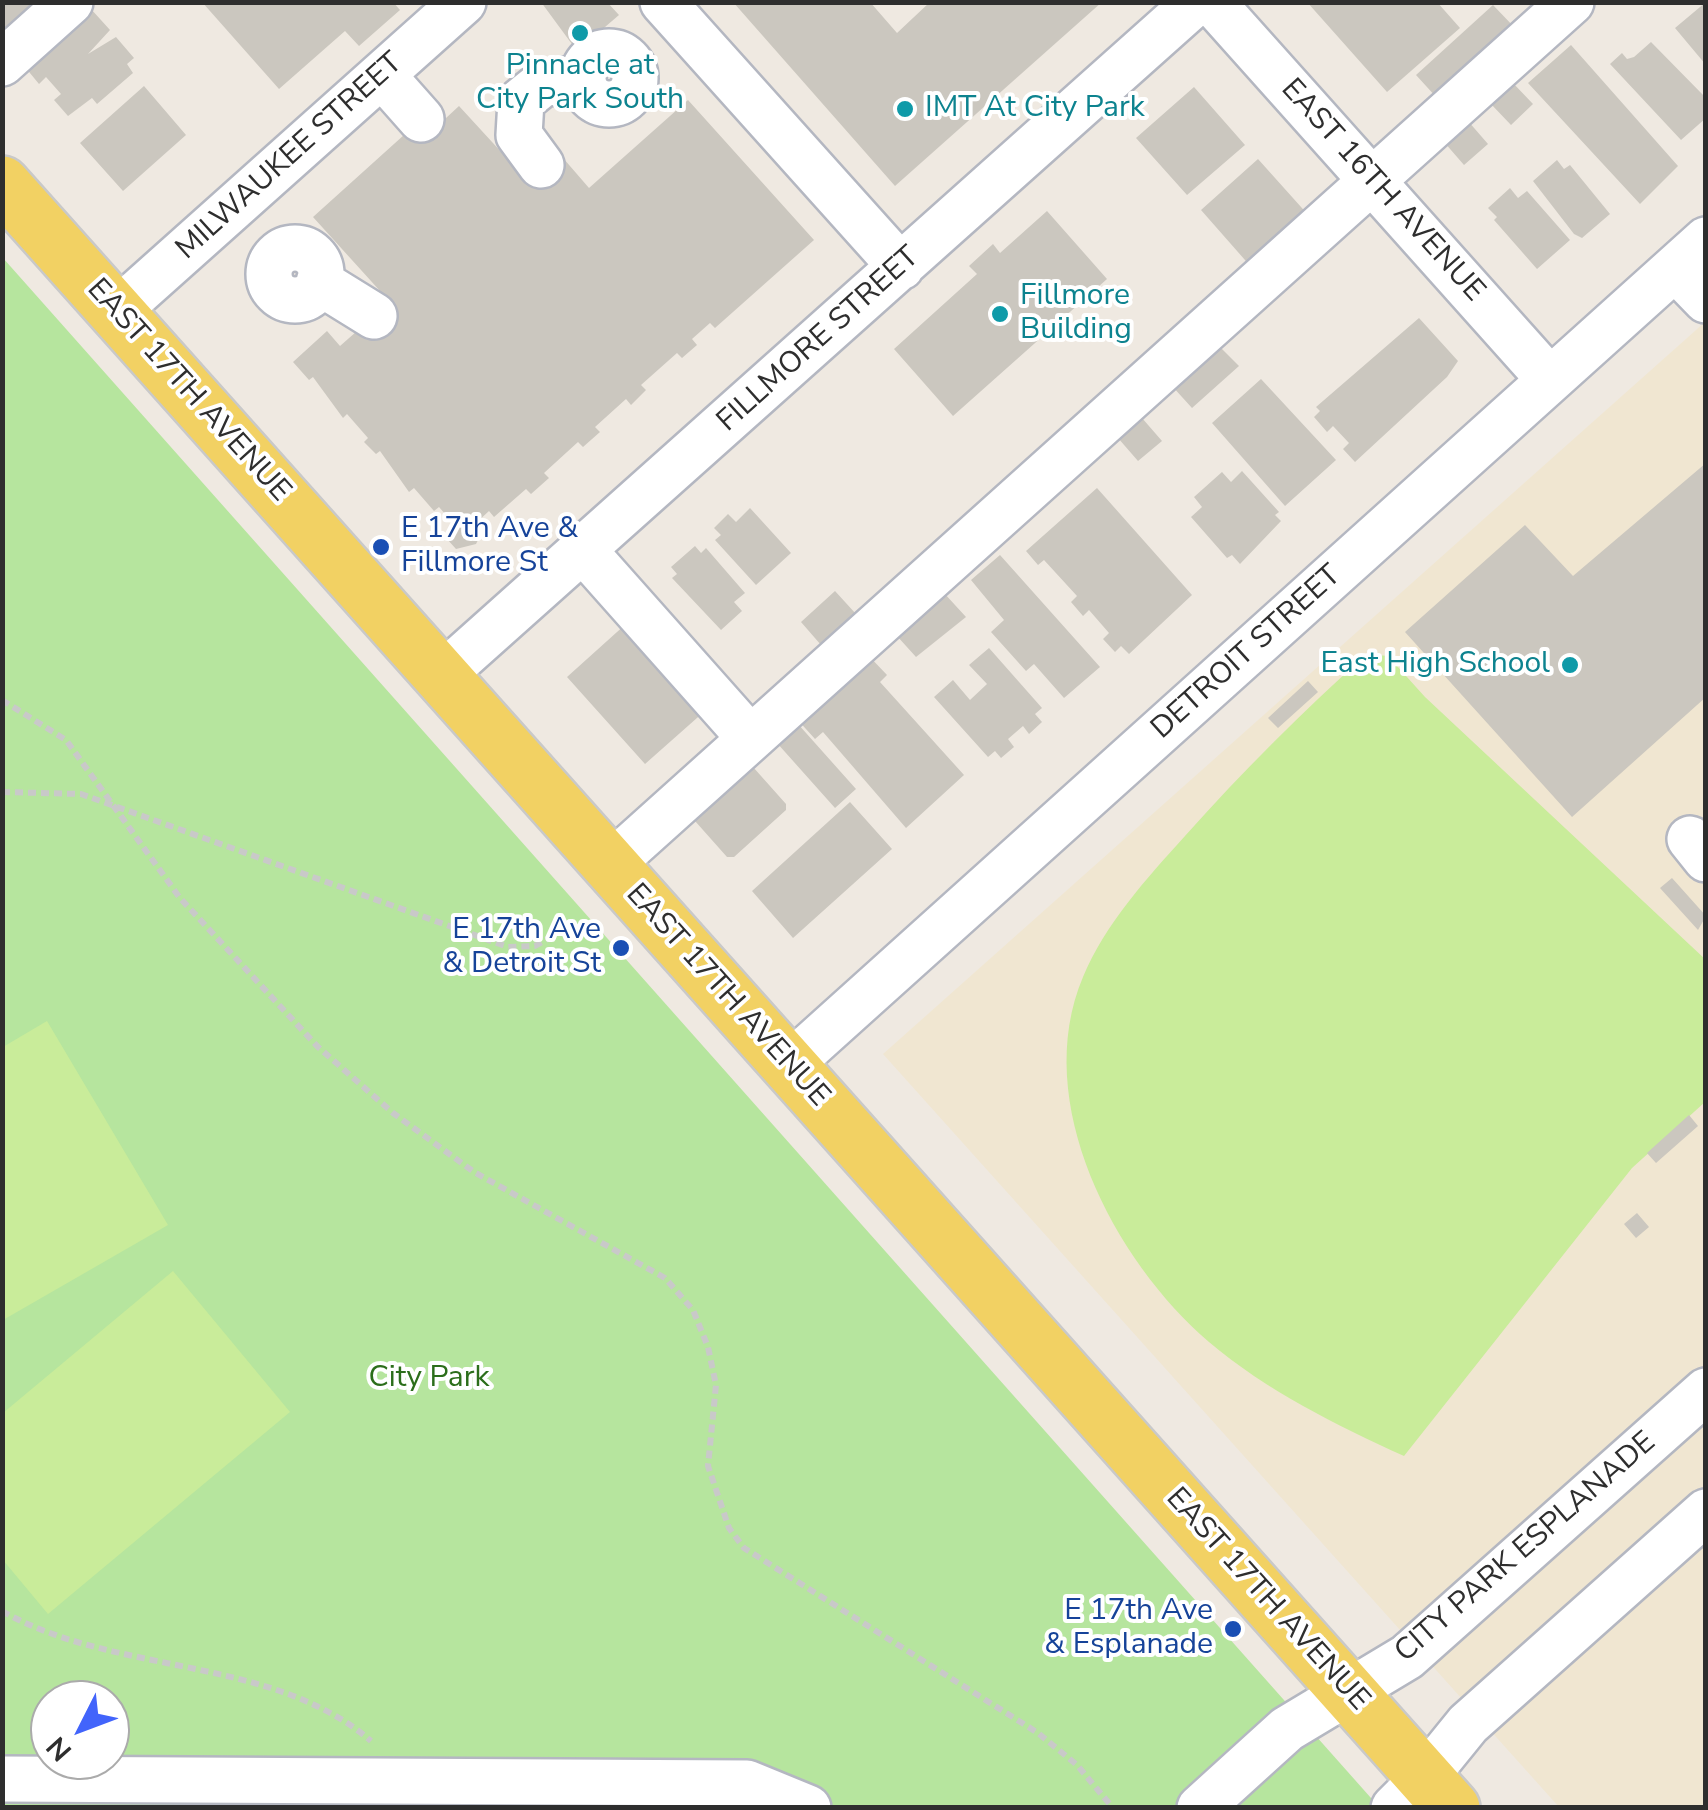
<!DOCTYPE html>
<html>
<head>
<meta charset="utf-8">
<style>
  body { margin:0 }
  #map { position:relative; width:1708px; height:1810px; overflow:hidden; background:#efe9e1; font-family:"Nunito Sans",sans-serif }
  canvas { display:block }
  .frame { position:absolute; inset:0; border:5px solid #2e2e2e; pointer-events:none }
  .north { position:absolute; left:30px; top:1680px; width:100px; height:100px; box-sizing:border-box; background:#fff; border:2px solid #ababab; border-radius:50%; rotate:228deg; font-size:28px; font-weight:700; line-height:40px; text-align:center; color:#2e2e2e }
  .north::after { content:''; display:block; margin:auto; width:35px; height:45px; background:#4264fb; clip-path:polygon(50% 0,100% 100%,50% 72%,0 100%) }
</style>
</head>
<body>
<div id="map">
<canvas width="1708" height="1810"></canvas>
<div class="frame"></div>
<div class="north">N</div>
</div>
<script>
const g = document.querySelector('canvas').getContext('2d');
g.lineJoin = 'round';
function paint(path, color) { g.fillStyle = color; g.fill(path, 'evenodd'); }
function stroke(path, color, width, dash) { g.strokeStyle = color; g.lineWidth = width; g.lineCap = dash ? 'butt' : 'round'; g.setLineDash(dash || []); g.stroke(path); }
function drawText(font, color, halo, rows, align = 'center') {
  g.font = font + ' "Nunito Sans",sans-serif'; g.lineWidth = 8; g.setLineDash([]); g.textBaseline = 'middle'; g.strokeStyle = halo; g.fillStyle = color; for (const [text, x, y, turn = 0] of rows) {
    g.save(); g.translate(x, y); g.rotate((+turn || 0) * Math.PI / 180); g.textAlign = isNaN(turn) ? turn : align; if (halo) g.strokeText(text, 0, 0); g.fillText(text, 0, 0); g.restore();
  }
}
const education = new Path2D(`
  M1705 322V1807H1559L883 1054Z`);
const green = new Path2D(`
  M3 258 1379 1807H3ZM50 1700H110V1760H50Z`);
const pitch = new Path2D(`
  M1367 654 1388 656 1425 697 1706 960 1705 1102 1632 1168 1404 1456C1336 1425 1267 1391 1209 1342 1114 1260 1030 1102 1083 977 1105 924 1147 878 1185 836 1243 771 1302 712 1367 654Z
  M47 1021 168 1225 3 1320V1047Z
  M173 1271 290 1412 48 1614 3 1560V1413Z`);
const building = new Path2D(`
  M2 2H43L2 43Z
  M202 2H393L400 10 359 46 345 31 279 89Z
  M541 2H607L619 15 577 51Z
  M733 2H870L897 33 930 2H1102L895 186Z
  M1307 2H1437L1460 28 1387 92Z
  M1706 2V65L1675 28Z
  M1493 5 1515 28 1437 98 1416 75Z
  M91 9 110 30 88 54 116 37 134 58 127 64 133 73 97 104 92 98 68 116 54 100 61 94 46 77 39 84 25 67Z
  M1651 42 1706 98V118L1681 140 1610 64 1622 53 1627 59 1634 57Z
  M1571 45 1678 166 1640 204 1528 83Z
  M1512 82 1533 104 1511 125 1490 103Z
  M144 86 186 135 123 191 80 143Z
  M1194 87 1245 145 1187 195 1136 138Z
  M688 100 814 240 715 328 710 323 692 339 697 345 682 358 677 353 641 385 646 390 631 405 626 399 595 427 600 432 583 447 578 442 544 473 549 478 531 494 526 489 494 517 489 511 476 523 480 536 476 544 456 549 447 539 452 522 439 507 434 511 414 488 409 492 380 451 376 454 364 442 368 438 347 414 343 418 313 377 309 380 293 362 327 331 340 346 390 302 313 217 435 107 446 118 459 106 526 179 557 151 589 188Z
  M1468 121 1488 144 1464 165 1444 142Z
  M1258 159 1310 217 1252 268 1201 210Z
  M1557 160 1564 169 1570 165 1610 214 1582 238 1574 234 1533 181Z
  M1510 188 1518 198 1527 191 1570 240 1537 269 1494 220 1497 217 1488 208Z
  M1047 211 1107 279 953 416 894 349 977 274 969 266 993 244 1000 253Z
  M1419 318 1458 361 1447 377 1355 462 1343 449 1349 443 1333 426 1327 432 1314 417 1320 411 1316 407Z
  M1217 344 1239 366 1192 408 1172 386Z
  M1261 379 1336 460 1285 506 1212 423Z
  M1142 418 1162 441 1138 461 1118 438Z
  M1706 463V697L1572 817 1405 632 1525 525 1573 576Z
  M1242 471 1279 512 1275 515 1281 521 1240 564 1232 555 1227 558 1191 517 1202 507 1194 497 1222 472 1231 482Z
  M1097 488 1192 595 1129 654 1121 646 1115 652 1103 639 1109 633 1089 610 1083 616 1071 602 1077 596 1044 560 1038 565 1026 551Z
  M750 508 791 553 756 585 715 540 721 535 714 528 728 514 736 522Z
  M695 546 701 553 706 548 745 593 734 602 742 611 721 630 672 578 677 574 671 567Z
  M1000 555 1100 667 1064 698 1034 664 1026 671 991 632 1004 620 971 580Z
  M835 591 856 614 821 645 801 622Z
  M944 593 966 617 916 657 897 636Z
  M627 623 706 710 645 764 567 677Z
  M989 648 1042 708 1035 714 1042 722 1029 734 1023 726 1008 739 1014 747 1001 758 995 751 988 757 934 697 953 680 970 700 987 684 969 665Z
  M867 654 887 675 880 682 964 775 906 828 823 732 815 739 796 718Z
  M1308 681 1318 692 1278 728 1268 718Z
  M798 724 856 789 835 808 777 743Z
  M745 758 786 804V810L734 857H727L687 812Z
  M850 802 892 849 793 938 752 891Z
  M1672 878 1706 916 1698 930 1660 888Z
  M1689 1115 1698 1126 1656 1163 1647 1153Z
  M1637 1213 1649 1227 1636 1238 1624 1224Z`);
const path = new Path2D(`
  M2 700 66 740 180 898 317 1046 393 1113 474 1172 665 1278 693 1310 708 1347 716 1385 708 1466 729 1528 744 1548 1038 1733 1077 1765 1113 1808
  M2 792 81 794 508 947 535 946 560 932
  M2 1611C113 1675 273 1656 371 1741`);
const minor = new Path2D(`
  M663 2 901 267
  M1212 2 1550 380
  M583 78a26 26 0 1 1 52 0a26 26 0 1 1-52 0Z
  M2 63 70 2
  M382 75 421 119
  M541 165 519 135 521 101 542 84 583 77
  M269 274a26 26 0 1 1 52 0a26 26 0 1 1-52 0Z
  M1675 268 1706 300
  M319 282 374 316
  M117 311 463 2
  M583 550 750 738
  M441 676 1196 2
  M1690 839 1706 859
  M609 866 1571 2
  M789 1065 1706 240
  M2 1779 747 1783 808 1808
  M1200 1808 1287 1729 1407 1657 1706 1391
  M1394 1808 1425 1777 1468 1724 1706 1512`);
const major = new Path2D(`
  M2 184 1452 1808`);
const markers = [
  [580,33,10,"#0f9aa8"],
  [905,109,10,"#0f9aa8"],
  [1000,314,10,"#0f9aa8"],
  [381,547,10,"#1a4fb4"],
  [1570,665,10,"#0f9aa8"],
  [621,948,10,"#1a4fb4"],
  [1233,1629,10,"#1a4fb4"]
];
const cultureNames = [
  ["Pinnacle at",580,67,"center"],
  ["City Park South",580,101,"center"],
  ["IMT At City Park",925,109],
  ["Fillmore",1020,297],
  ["Building",1020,331],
  ["East High School",1550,665,"right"]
];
const streetNames = [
  ["MILWAUKEE STREET",290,157,-42],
  ["EAST 16TH AVENUE",1382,191,48],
  ["FILLMORE STREET",819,340,-42],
  ["EAST 17TH AVENUE",188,391,48],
  ["DETROIT STREET",1247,653,-42],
  ["EAST 17TH AVENUE",727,996,48],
  ["CITY PARK ESPLANADE",1526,1548,-41],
  ["EAST 17TH AVENUE",1267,1600,48]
];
const transitNames = [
  ["E 17th Ave &",401,530,"left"],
  ["Fillmore St",401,564,"left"],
  ["E 17th Ave",601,931],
  ["& Detroit St",601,965],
  ["E 17th Ave",1213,1612],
  ["& Esplanade",1213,1646]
];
const parkNames = [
  ["City Park",429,1379]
];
paint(education, '#f0e6d1');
paint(green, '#b6e59e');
paint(pitch, '#c9ec9a');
paint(building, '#cbc7bf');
stroke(minor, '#b4b7c1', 50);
stroke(major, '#c9c9c9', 60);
stroke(path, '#c9c9c9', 6, [8, 5]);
stroke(minor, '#fff', 45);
stroke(major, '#f2d163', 55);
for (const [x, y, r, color] of markers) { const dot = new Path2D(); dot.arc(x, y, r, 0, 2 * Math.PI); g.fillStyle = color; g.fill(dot); stroke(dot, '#fff', 4); }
drawText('30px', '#0d838f', '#fff', cultureNames, 'left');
drawText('30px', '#2e2e2e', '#fff', streetNames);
drawText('30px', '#164399', '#fff', transitNames, 'right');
drawText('30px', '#2c6e1b', '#fff', parkNames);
</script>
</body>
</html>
